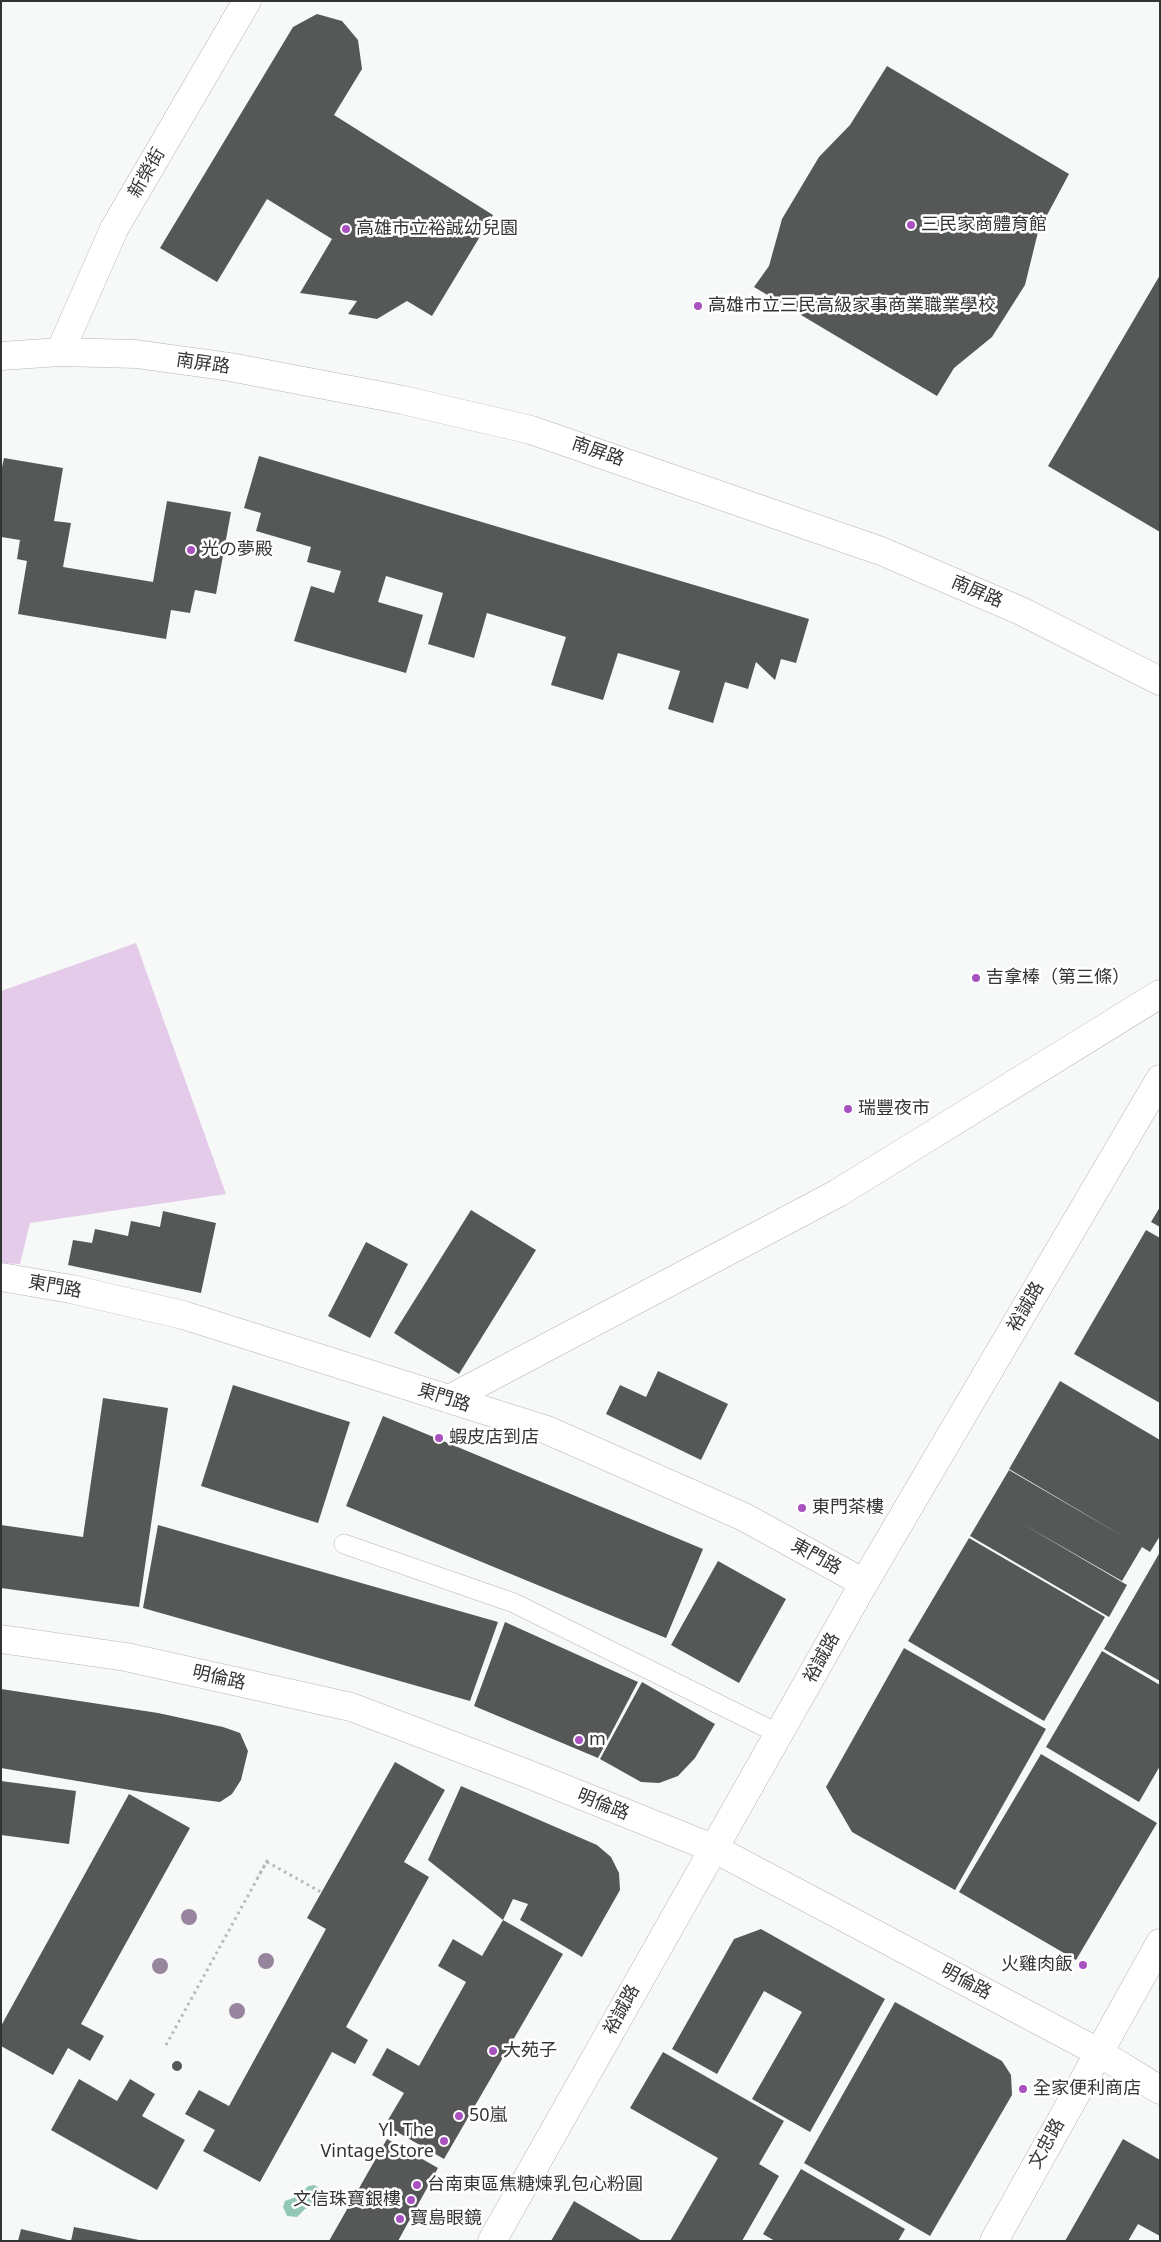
<!DOCTYPE html>
<html>
<head>
<meta charset="utf-8">
<style>
  body { margin:0 }
  #map { position:relative; width:1161px; height:2242px; overflow:hidden; background:#f6f9f8; font-family:"Noto Sans",sans-serif }
  canvas { display:block }
  .frame { position:absolute; inset:0; border:2px solid #333534; pointer-events:none }
</style>
</head>
<body>
<div id="map">
<canvas width="1161" height="2242"></canvas>
<div class="frame"></div>
</div>
<script>
const g = document.querySelector('canvas').getContext('2d');
g.lineJoin = 'round';
function paint(path, color) { g.fillStyle = color; g.fill(path, 'evenodd'); }
function stroke(path, color, width, dash) { g.strokeStyle = color; g.lineWidth = width; g.lineCap = dash ? 'butt' : 'round'; g.setLineDash(dash || []); g.stroke(path); }
function drawText(font, color, halo, rows, align = 'center') {
  g.font = font + ' "Noto Sans","Noto Sans TC","Noto Sans JP",sans-serif'; g.lineWidth = 5; g.setLineDash([]); g.textBaseline = 'middle'; g.strokeStyle = halo; g.fillStyle = color; for (const [text, x, y, turn = 0] of rows) {
    g.save(); g.translate(x, y); g.rotate((+turn || 0) * Math.PI / 180); g.textAlign = isNaN(turn) ? turn : align; if (halo) g.strokeText(text, 0, 0); g.fillText(text, 0, 0); g.restore();
  }
}
const green = new Path2D(`
  M136 943 226 1194 30 1223 20 1264 1 1263V991Z`);
const water = new Path2D(`
  M315 2185 323 2192 321 2202 305 2209 297 2217 287 2216 283 2207 285 2201 299 2196 308 2186Z`);
const building = new Path2D(`
  M317 14 342 21 358 40 362 69 334 115 493 215 432 316 407 301 377 319 348 314 357 301 300 293 332 239 267 199 217 282 160 248 293 27Z
  M887 66 1069 174 1038 232 1025 285 992 337 954 368 937 396 754 287 769 266 782 219 819 157 850 125Z
  M1160 275V532L1048 466Z
  M259 456 809 619 796 663 781 659 775 680 756 662 748 689 725 682 713 723 668 709 680 671 618 653 603 700 551 685 566 637 487 613 474 658 428 644 443 593 386 576 378 602 423 615 406 673 294 641 311 586 334 593 341 571 307 562 311 547 256 531 261 513 244 508Z
  M4 458 63 468 54 521 71 523 63 567 153 582 167 501 231 512 216 594 195 590 190 613 171 610 166 639 18 614 27 561 17 559 20 540 1 537V472Z
  M1160 1207V1227L1151 1222Z
  M471 1210 536 1250 459 1374 394 1333Z
  M163 1211 216 1223 201 1293 68 1265 73 1240 92 1243 95 1229 128 1236 131 1221 160 1227Z
  M1146 1230 1160 1238V1403L1074 1354Z
  M366 1242 408 1264 370 1338 328 1316Z
  M658 1371 728 1404 701 1460 606 1414 620 1385 646 1397Z
  M1060 1381 1160 1440V1536L1150 1552 1142 1547 1122 1581 1021 1523 1127 1585 1109 1617 970 1536 1009 1470 1126 1538 1009 1469Z
  M233 1385 350 1422 318 1523 201 1486Z
  M103 1398 168 1408 139 1607 1 1588V1525L83 1537Z
  M383 1416 703 1549 666 1638 346 1506Z
  M158 1525 498 1622 470 1701 143 1608Z
  M969 1538 1105 1617 1044 1721 908 1641Z
  M1160 1552V1681L1104 1649Z
  M718 1561 786 1599 739 1683 671 1645Z
  M505 1622 638 1682 598 1758 474 1706Z
  M904 1648 1046 1729 955 1890 852 1832 826 1787Z
  M1102 1651 1160 1685V1766L1139 1802 1046 1747Z
  M642 1682 715 1724 695 1758 678 1776 659 1783 641 1782 600 1759Z
  M1 1689 158 1713 223 1727 240 1733 248 1751 241 1780 232 1794 220 1802 142 1792 1 1768Z
  M1041 1754 1157 1823 1076 1960 959 1892Z
  M395 1762 445 1790 404 1862 429 1877 346 2027 368 2040 355 2064 332 2052 260 2182 203 2151 215 2130 185 2114 199 2090 229 2106 326 1929 307 1918Z
  M1 1781 76 1791 69 1844 1 1835Z
  M461 1786 597 1845 611 1857 619 1873 620 1890 582 1957 520 1920 528 1904 513 1899 503 1920 428 1860Z
  M129 1794 190 1828 81 2024 104 2036 90 2061 68 2048 53 2075 1 2046V2026Z
  M503 1920 563 1954 444 2159 385 2125 404 2093 372 2075 387 2048 419 2066 466 1982 438 1966 453 1939 482 1956Z
  M761 1929 885 1999 810 2132 752 2099 802 2012 764 1991 717 2074 672 2049 734 1939Z
  M895 2002 1002 2061 1011 2075 1012 2095 930 2236 804 2163Z
  M663 2052 784 2121 759 2164 779 2176 742 2241H670L718 2158 630 2108Z
  M172 2066a5 5 0 1 1 10 0a5 5 0 1 1-10 0Z
  M79 2079 117 2101 130 2079 155 2094 142 2116 185 2140 157 2190 51 2130Z
  M387 2139 438 2168 398 2241H329Z
  M1123 2139 1160 2160V2236L1138 2224 1128 2241H1065Z
  M801 2169 905 2229 898 2241H775L763 2234Z
  M574 2201 642 2241H551Z
  M74 2227 139 2240V2241H71Z
  M21 2229 68 2240V2241H18Z`);
const path = new Path2D(`
  M267 1862 321 1892
  M166 2045 267 1861 258 1877`);
const service = new Path2D(`
  M344 1544 514 1603 779 1734`);
const pedestrian = new Path2D(`
  M449 1399 838 1193 1160 994`);
const minor = new Path2D(`
  M60 352 114 229 247 1
  M1 356 60 352 136 354 230 367 403 400 531 430 881 551 1021 611 1160 681
  M1 1277 71 1289 183 1315 547 1430 744 1517 864 1583
  M1 1639 126 1657 351 1707 528 1774 715 1849 1098 2052 1160 2090
  M492 2241 864 1583 1160 1079
  M994 2241 1160 1943`);
const trees = [
  [189,1917],
  [266,1961],
  [160,1966],
  [237,2011]
];
const markers = [
  [911,225,5,"#a851bf"],
  [346,229,5,"#a851bf"],
  [698,306,5,"#a851bf"],
  [191,550,5,"#a851bf"],
  [976,978,5,"#a851bf"],
  [848,1109,5,"#a851bf"],
  [439,1438,5,"#a851bf"],
  [802,1508,5,"#a851bf"],
  [579,1740,5,"#a851bf"],
  [1083,1965,5,"#a851bf"],
  [493,2051,5,"#a851bf"],
  [1023,2089,5,"#a851bf"],
  [459,2116,5,"#a851bf"],
  [444,2141,5,"#a851bf"],
  [417,2185,5,"#a851bf"],
  [411,2200,5,"#a851bf"],
  [400,2219,5,"#a851bf"]
];
const streetNames = [
  ["新榮街",147,173,-60],
  ["南屏路",203,364,8],
  ["南屏路",598,452,19],
  ["南屏路",977,592,23],
  ["東門路",55,1287,11],
  ["裕誠路",1026,1307,-60],
  ["東門路",444,1398,18],
  ["東門路",816,1557,29],
  ["裕誠路",822,1658,-61],
  ["明倫路",219,1678,13],
  ["明倫路",603,1805,22],
  ["明倫路",966,1982,28],
  ["裕誠路",622,2010,-61],
  ["文忠路",1047,2144,-61]
];
const poiNames = [
  ["三民家商體育館",921,225],
  ["高雄市立裕誠幼兒園",356,229],
  ["高雄市立三民高級家事商業職業學校",708,306],
  ["光の夢殿",201,550],
  ["吉拿棒（第三條）",986,978],
  ["瑞豐夜市",858,1109],
  ["蝦皮店到店",449,1438],
  ["東門茶樓",812,1508],
  ["m",589,1740],
  ["火雞肉飯",1073,1965,"right"],
  ["大苑子",503,2051],
  ["全家便利商店",1033,2089],
  ["50嵐",469,2116],
  ["Yl. The",434,2131,"right"],
  ["Vintage Store",434,2152,"right"],
  ["台南東區焦糖煉乳包心粉圓",427,2185],
  ["文信珠寶銀樓",401,2200,"right"],
  ["寶島眼鏡",410,2219]
];
paint(green, '#e3cbe9');
paint(water, '#93c7b7');
paint(building, '#555857');
stroke(service, '#b2b6b5', 20);
stroke(pedestrian, '#b2b6b5', 29);
stroke(minor, '#b2b6b5', 29);
stroke(path, '#b7b9b8', 3, [2.5, 4]);
stroke(service, '#fff', 19);
stroke(pedestrian, '#fff', 28);
stroke(minor, '#fff', 28);
g.fillStyle = '#97849d';
for (const [x, y] of trees) { g.beginPath(); g.arc(x, y, 8, 0, 2 * Math.PI); g.fill(); }
for (const [x, y, r, color] of markers) { const dot = new Path2D(); dot.arc(x, y, r, 0, 2 * Math.PI); g.fillStyle = color; g.fill(dot); stroke(dot, '#fff', 2); }
drawText('18px', '#333534', '#fff', streetNames);
drawText('18px', '#333534', '#fff', poiNames, 'left');
</script>
</body>
</html>
